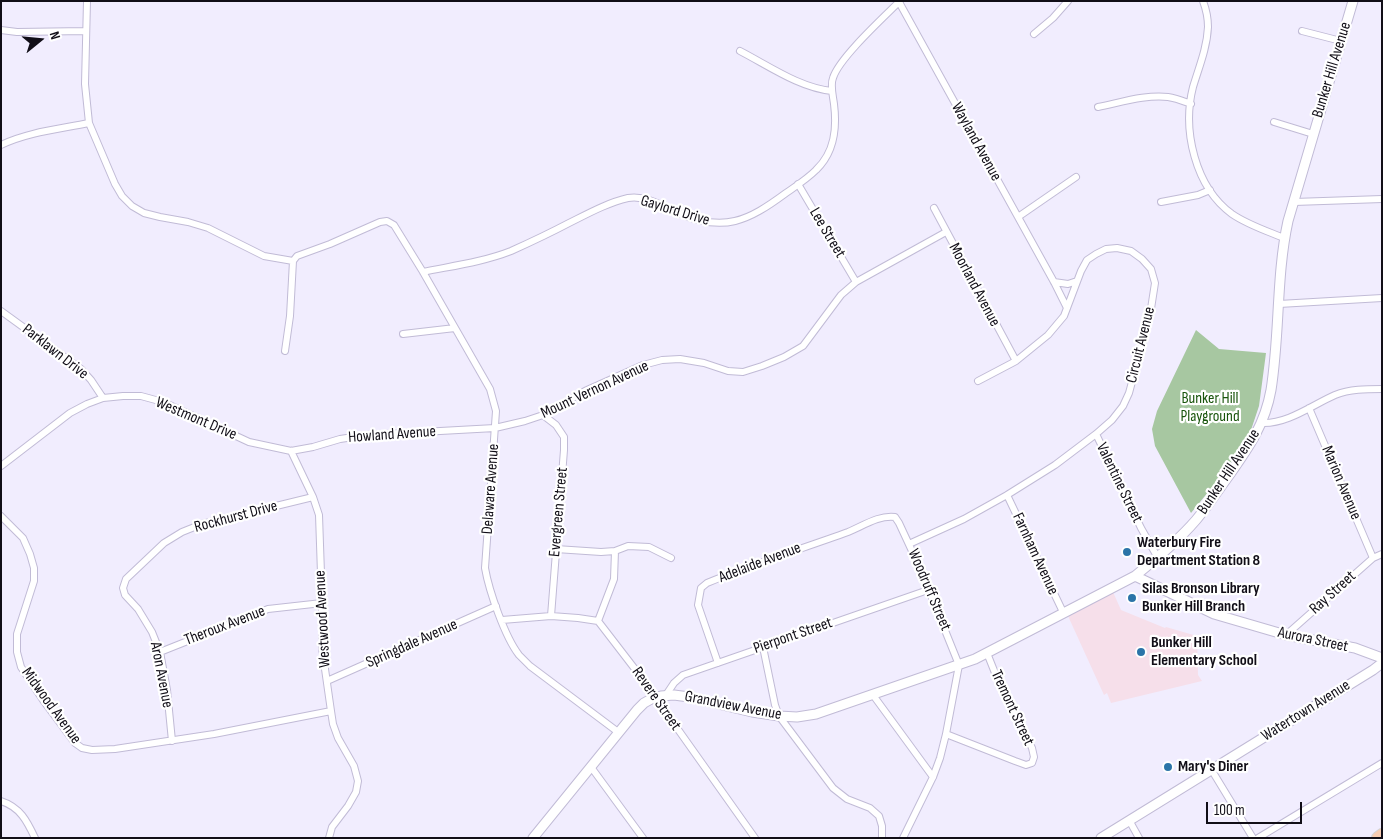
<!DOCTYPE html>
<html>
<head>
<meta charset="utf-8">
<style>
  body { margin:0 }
  #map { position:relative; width:1383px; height:839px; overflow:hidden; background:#f1edfe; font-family:"Sofia Sans Condensed",sans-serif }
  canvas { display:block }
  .frame { position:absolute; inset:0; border:2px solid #110e17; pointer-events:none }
  .north { position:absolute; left:15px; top:15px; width:50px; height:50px; -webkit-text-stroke:4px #fff; paint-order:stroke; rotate:73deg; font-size:14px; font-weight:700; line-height:20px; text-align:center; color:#110e17 }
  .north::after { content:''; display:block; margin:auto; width:18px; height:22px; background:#110e17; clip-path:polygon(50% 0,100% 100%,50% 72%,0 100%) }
  .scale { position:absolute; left:1206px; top:802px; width:96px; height:22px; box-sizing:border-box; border:2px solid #110e17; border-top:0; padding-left:6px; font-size:15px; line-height:18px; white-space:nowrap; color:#110e17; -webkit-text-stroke:4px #fff; paint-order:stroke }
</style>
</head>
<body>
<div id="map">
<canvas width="1383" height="839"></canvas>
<div class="frame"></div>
<div class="north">N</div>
<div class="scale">100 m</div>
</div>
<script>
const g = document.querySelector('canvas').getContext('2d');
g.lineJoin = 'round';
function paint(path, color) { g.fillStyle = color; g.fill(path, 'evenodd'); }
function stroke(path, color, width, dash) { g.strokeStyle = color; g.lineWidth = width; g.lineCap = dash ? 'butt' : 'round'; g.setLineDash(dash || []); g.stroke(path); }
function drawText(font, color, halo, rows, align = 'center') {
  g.font = font + ' "Sofia Sans Condensed",sans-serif'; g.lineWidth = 4.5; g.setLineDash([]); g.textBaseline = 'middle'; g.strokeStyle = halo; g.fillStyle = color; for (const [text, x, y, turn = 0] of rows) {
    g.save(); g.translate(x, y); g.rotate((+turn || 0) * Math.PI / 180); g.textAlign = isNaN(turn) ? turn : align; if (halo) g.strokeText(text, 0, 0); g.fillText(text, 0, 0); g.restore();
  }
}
const education = new Path2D(`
  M1113 592 1121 610 1165 628 1166 627 1197 636 1198 675 1202 681 1111 703 1107 693 1104 695 1068 616Z`);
const green = new Path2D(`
  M1196 330 1219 349 1266 353 1259 406 1251 430 1227 469 1191 513 1155 446 1152 429 1157 411Z`);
const street = new Path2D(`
  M87 1 85 84 89 123 115 184 122 196 132 206 144 213 160 217 188 222 208 228 264 256 293 261
  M1203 1C1206 9 1208 19 1208 27 1207 48 1199 67 1193 87 1182 130 1195 187 1232 214 1248 225 1267 231 1284 238
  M899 2 1054 282 1067 308
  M1 30 17 32 86 31
  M1302 31 1341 41
  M1034 34 1053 18 1068 1
  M740 51C769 66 800 88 832 91
  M1098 107C1119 103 1147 94 1168 97 1176 98 1183 101 1191 104
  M1274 122 1313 134
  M1 145C28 132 60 129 89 123
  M798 184 856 282
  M1161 202 1198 195 1210 190
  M1294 202 1382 199
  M934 208 1016 361
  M1018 217 1076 177
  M423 272C452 266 483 262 511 251 531 242 550 233 569 223 589 213 607 203 628 198 646 195 663 206 678 213 724 233 748 221 786 193 796 186 807 179 816 170 835 152 837 128 834 104 833 96 830 85 833 78 839 58 884 17 900 1
  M1054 282 1068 284 1077 281
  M1279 304 1382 298
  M1 311 81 369 91 380 103 398
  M403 334 455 328
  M285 351 290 316 293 261 297 256 330 244 380 222 387 221 394 225 423 272 490 389 496 411 485 568C489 591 505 637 519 655 523 659 527 663 530 666L618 732
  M1309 408 1373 558
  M543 415 556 425 564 437V450L551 616
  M1262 423C1288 424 1312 405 1335 395 1350 389 1366 389 1382 389
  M1096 434 1141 528 1158 558
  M291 451 313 497 319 515 322 603V648L331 711 333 724 338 738 354 766 358 781 356 792 348 806 332 827 329 838
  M1 466 70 413 87 404 103 398 123 396H141L163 402 249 442 291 451 313 447 340 439 367 435 495 428 525 421 543 415 585 391 643 365 662 360 680 359 704 363 728 371 743 372 762 366 784 357 803 346 841 295 856 282 946 232
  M1007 495 1063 612
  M1 516 23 538 30 554 34 568V581L17 634V652L21 667 43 700 75 743 82 748 92 750 115 749 214 734 331 711
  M909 544 964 519 1007 495 1055 465 1096 434 1112 420 1123 406 1129 393 1150 315 1155 283 1151 269 1142 259 1131 251 1117 248 1106 249 1096 254 1087 260 1081 271 1064 316 1048 335 1016 361 978 381
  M556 549 601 552 615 551 628 546 649 547 671 558
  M615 551 614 579 598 621 638 673 755 838
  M502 620 551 616 578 618 598 621
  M1286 635 1373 558 1382 554
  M763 647 775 705 779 716 833 788 847 799 870 808 879 816 882 826V838
  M160 652 268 609 322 603
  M718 663 698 605 701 588 707 583C753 564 801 549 848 532 863 526 878 515 895 517L899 523 919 566 959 665 946 734 940 758 933 777 903 838
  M327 681 496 606
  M666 695 674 683 683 675 928 590
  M873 695 933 777
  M946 734 1015 761 1026 765 1032 763 1034 757 1032 748 995 673 987 653
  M172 741 167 690 160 652 152 632 138 609 125 595 123 588 126 579 164 543 182 532 202 524 313 497
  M591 767 643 838
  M1211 769 1253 838
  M1 801C20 807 27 821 35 838
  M1129 820 1139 838
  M1258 838 1382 763`);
const secondary = new Path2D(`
  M1135 576 1214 614 1286 635 1355 648 1382 658
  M533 838 637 710 644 703 653 698 661 696 674 695 689 697 752 712 779 716 797 717 816 714 975 659 1135 576C1156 559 1178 541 1196 520 1208 506 1219 489 1230 474 1249 447 1265 424 1271 390 1280 334 1276 276 1288 221L1353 1
  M1101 838 1373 670 1382 663`);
const highway = new Path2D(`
  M1378 838 1382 835`);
const markers = [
  [1127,552,5,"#2b74a8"],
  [1132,598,5,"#2b74a8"],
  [1141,652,5,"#2b74a8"],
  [1168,767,5,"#2b74a8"]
];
const streetNames = [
  ["Bunker Hill Avenue",1332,70,-73],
  ["Wayland Avenue",976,142,61],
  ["Gaylord Drive",675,211,17],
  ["Lee Street",827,233,59],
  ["Moorland Avenue",974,285,62],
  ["Circuit Avenue",1141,345,-76],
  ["Parklawn Drive",55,352,38],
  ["Mount Vernon Avenue",595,390,-25],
  ["Westmont Drive",196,419,23],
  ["Howland Avenue",392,435,-4],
  ["Bunker Hill Avenue",1229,472,-56],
  ["Valentine Street",1119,483,64],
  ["Marion Avenue",1341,483,67],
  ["Delaware Avenue",491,489,-86],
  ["Evergreen Street",559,512,-85],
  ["Rockhurst Drive",236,517,-15],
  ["Farnham Avenue",1035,554,65],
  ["Adelaide Avenue",760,563,-21],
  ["Woodruff Street",929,590,67],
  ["Ray Street",1333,593,-42],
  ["Westwood Avenue",323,619,-93],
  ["Theroux Avenue",225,626,-21],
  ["Pierpont Street",793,636,-19],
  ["Aurora Street",1313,640,12],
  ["Springdale Avenue",412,644,-24],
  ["Aron Avenue",161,675,79],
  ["Revere Street",656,699,55],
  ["Midwood Avenue",51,706,54],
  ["Grandview Avenue",733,706,11],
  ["Tremont Street",1012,708,65],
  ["Watertown Avenue",1306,711,-32]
];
const parkNames = [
  ["Bunker Hill",1210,399],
  ["Playground",1210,417]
];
const poiNames = [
  ["Waterbury Fire",1137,543],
  ["Department Station 8",1137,561],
  ["Silas Bronson Library",1142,589],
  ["Bunker Hill Branch",1142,607],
  ["Bunker Hill",1151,643],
  ["Elementary School",1151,661],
  ["Mary's Diner",1178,767]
];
paint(education, '#f6dfea');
paint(green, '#a7c7a1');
stroke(street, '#c1bbd6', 8);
stroke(secondary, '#c1bbd6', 11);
stroke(highway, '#d4d4d5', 14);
stroke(street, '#fff', 6);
stroke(secondary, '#fff', 9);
stroke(highway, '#f8ccb2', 12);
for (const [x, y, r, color] of markers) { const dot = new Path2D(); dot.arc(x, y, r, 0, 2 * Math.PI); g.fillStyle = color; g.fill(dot); stroke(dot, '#fff', 2); }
drawText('16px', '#110e17', '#fff', streetNames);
drawText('16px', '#18540b', '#fff', parkNames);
drawText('bold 16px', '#110e17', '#fff', poiNames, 'left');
</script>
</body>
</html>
